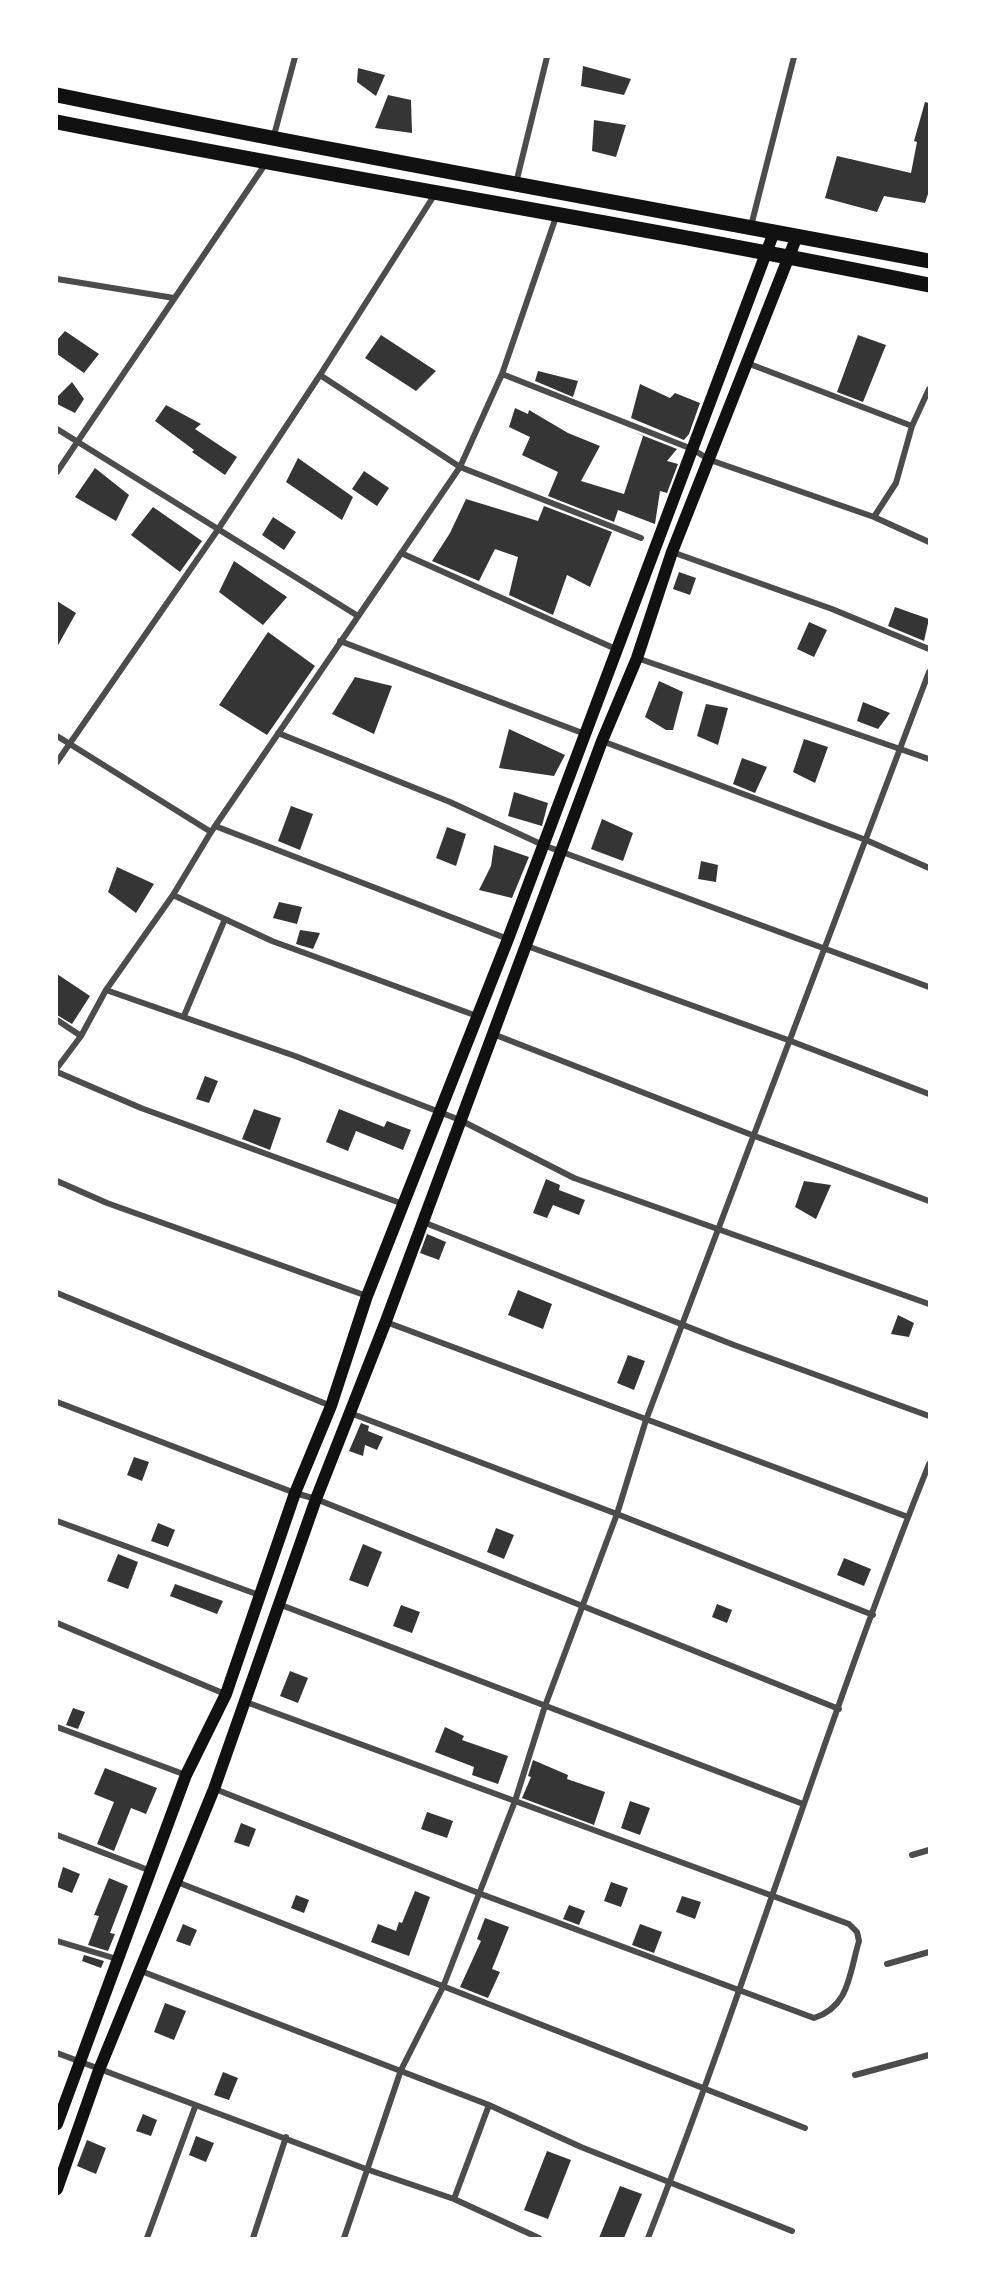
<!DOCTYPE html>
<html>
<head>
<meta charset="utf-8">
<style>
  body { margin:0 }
  #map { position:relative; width:986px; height:2295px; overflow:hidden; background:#fff; font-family:Barlow,sans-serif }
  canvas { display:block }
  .frame { position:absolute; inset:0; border:58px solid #fff; pointer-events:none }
</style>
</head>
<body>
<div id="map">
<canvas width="986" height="2295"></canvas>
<div class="frame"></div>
</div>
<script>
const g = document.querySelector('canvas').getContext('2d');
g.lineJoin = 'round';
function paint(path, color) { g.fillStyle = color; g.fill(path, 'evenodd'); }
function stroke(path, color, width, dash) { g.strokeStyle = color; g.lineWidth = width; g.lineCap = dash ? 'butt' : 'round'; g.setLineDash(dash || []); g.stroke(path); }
const building = new Path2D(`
  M583 66 631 79 624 95 581 86Z
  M358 68 385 75 376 96 357 82Z
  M388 95 411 100 412 133 375 128Z
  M925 102 929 103V191L925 203 884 196 877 212 825 198 837 156 911 173 917 142 914 141Z
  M594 120 626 125 616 157 592 151Z
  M65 331 99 354 84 373 57 354V340Z
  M381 335 436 371 416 391 365 358Z
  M858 335 886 345 863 402 837 392Z
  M538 371 578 381 573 397 535 381Z
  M72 382 84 399 75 413 57 404V397Z
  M640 384 670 398 675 393 700 403 689 434 684 440 631 418Z
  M166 405 201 424 195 429 237 457 225 475 192 452 194 450 155 421Z
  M515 408 528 414 529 410 568 433 600 446 581 481 624 494 643 436 634 432 677 449 667 461 678 464 667 493 660 491 655 524 618 510 614 522 548 496 558 472 522 455 530 437 509 427Z
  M298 458 353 497 342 520 286 482Z
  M95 468 129 495 116 521 75 497Z
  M364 471 389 488 377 506 352 489Z
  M466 499 538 521 544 506 612 532 590 587 567 575 553 615 509 595 518 557 495 549 479 581 432 561 450 533Z
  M153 507 202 541 180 572 131 535Z
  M273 517 296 532 284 550 262 535Z
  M234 561 287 597 263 625 219 592Z
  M679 572 696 578 690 595 673 589Z
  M57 601 76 613 57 647Z
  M895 607 929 619 924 641 888 626Z
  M809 622 827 630 814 657 797 649Z
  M268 632 315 666 267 735 219 705Z
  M355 677 392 686 374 734 332 714Z
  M659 681 683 692 673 730H666L645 717Z
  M863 702 890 713 878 729 857 721Z
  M706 704 728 708 718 745 697 736Z
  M509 729 565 755 554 776 499 768Z
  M804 739 828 747 815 783 793 772Z
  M742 758 767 767 755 793 733 784Z
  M514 792 548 803 542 826 508 816Z
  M291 806 313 814 300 850 278 841Z
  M602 819 633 833 623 861 591 849Z
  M447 827 466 834 456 866 436 858Z
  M494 845 529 857 512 898 479 890 491 866Z
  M701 861 718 865 716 882 698 879Z
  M117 867 154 884 136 913 108 892Z
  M279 902 302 907 297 924 273 918Z
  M300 930 320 933 313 949 296 944Z
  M57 974 90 996 72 1024 57 1015Z
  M205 1076 218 1081 209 1103 196 1099Z
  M254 1109 281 1118 270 1150 242 1139Z
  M339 1109 384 1127 387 1121 411 1130 403 1150 356 1131 348 1151 326 1142Z
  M546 1179 560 1185 559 1190 585 1200 579 1215 553 1205 547 1218 533 1213Z
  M804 1181 831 1185 816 1219 795 1207Z
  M427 1234 446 1242 439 1260 420 1253Z
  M518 1290 552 1304 543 1329 508 1315Z
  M898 1315 914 1323 909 1337 891 1334Z
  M628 1355 645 1361 634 1390 617 1383Z
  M361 1423 369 1426 368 1431 383 1437 377 1450 365 1445 363 1456 349 1451Z
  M134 1457 149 1462 142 1481 127 1475Z
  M158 1523 175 1530 168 1547 151 1541Z
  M496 1528 514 1535 504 1559 487 1552Z
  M363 1544 382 1552 368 1587 349 1580Z
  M118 1554 138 1562 128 1589 107 1581Z
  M844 1558 871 1569 864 1586 837 1575Z
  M175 1584 223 1601 217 1614 170 1596Z
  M717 1604 732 1610 727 1623 712 1617Z
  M401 1605 420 1612 412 1633 393 1626Z
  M290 1671 308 1678 298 1703 280 1696Z
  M73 1708 85 1712 78 1729 66 1725Z
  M445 1727 464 1736 462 1740 508 1756 498 1784 472 1775 474 1767 435 1752Z
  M533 1760 568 1775 567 1779 605 1792 594 1825 522 1798 531 1777 528 1776Z
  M105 1768 157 1788 146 1814 131 1808 114 1851 97 1844 114 1802 94 1794Z
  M630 1801 650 1808 640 1835 621 1828Z
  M427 1812 453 1821 447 1838 421 1829Z
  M241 1823 256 1829 249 1847 234 1842Z
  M63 1867 80 1874 72 1893 57 1887Z
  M109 1878 128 1886 110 1933 115 1934 108 1951 88 1945 99 1916 94 1915Z
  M611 1882 628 1888 621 1907 604 1901Z
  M415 1891 430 1897 409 1956 371 1942 378 1924 396 1931 399 1922 402 1923Z
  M296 1895 309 1900 304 1913 291 1908Z
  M682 1896 701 1902 695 1919 676 1912Z
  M569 1905 585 1911 579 1925 563 1919Z
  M485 1918 509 1927 492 1969 500 1972 488 1998 460 1987 481 1941 477 1939Z
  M183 1924 197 1930 190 1946 176 1941Z
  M640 1924 662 1932 654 1953 632 1945Z
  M84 1955 104 1961 101 1968 82 1961Z
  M165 2003 186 2011 174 2040 154 2032Z
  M223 2072 238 2078 229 2100 214 2095Z
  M143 2114 157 2120 151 2136 136 2131Z
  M196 2136 214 2143 206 2162 189 2155Z
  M87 2140 106 2148 96 2174 77 2166Z
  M547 2151 571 2160 548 2219 524 2210Z
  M620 2186 642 2194 624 2238H599Z`);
const minor = new Path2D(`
  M273 139 295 57
  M516 183 547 57
  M435 194 320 375 460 467 641 538
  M751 226 794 57
  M57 279 174 298
  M747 363 912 426
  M502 374 692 449 710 460 874 517 929 542
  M57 429 358 616
  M57 472 266 163
  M874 517 896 483 912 426 929 389
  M672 552 832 609 929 649
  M401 553 618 650
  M340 641 585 734
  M637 658 929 759
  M278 733 450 802 543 845 929 987
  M57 736 211 832
  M602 741 866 840 929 868
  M57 762 217 531 320 375
  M215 826 508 939
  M173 895 272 941 477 1016
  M527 946 788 1040 929 1094
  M106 990 295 1056 460 1120 574 1178 929 1304
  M184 1016 225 919
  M57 1020 81 1036
  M493 1034 752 1135 929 1201
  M57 1068 81 1036 106 990 173 895 211 832 460 467 502 374 557 214
  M57 1072 141 1108 403 1204
  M57 1181 107 1203 367 1296
  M423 1222 734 1345 929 1416
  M57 1293 331 1406
  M386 1322 908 1517
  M57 1402 295 1493 316 1499 839 1709
  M350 1413 617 1514 873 1615
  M57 1521 259 1595
  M281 1605 803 1804
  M57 1623 225 1694
  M57 1727 186 1775
  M215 1789 481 1894 814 2018C850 2006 849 1974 859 1941L857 1932 849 1924 246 1702
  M57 1835 151 1871
  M912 1855 929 1850
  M177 1882 805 2128
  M57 1941 117 1959
  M887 1964 929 1952
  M141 1971 489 2105 581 2147 792 2231
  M57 2053 366 2169 454 2199 539 2238
  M855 2075 929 2055
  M454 2199 489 2105
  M147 2238 195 2107
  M253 2238 286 2137
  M344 2238 401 2070 443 1987 515 1801 545 1706 617 1514 646 1420 929 672
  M648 2238C748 1982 827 1719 929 1464`);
const secondary = new Path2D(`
  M57 2124 186 1775 226 1694 295 1493 331 1406 367 1296 508 939 774 232
  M57 2189 99 2070 214 1789 316 1499 386 1321 602 741 637 658 672 552 797 236`);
const primary = new Path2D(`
  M57 95C347 155 638 206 929 261
  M57 122C347 180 639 225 929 285`);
paint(building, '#353535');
stroke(minor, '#4c4c4c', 6);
stroke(secondary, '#111', 12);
stroke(primary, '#111', 15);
</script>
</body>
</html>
